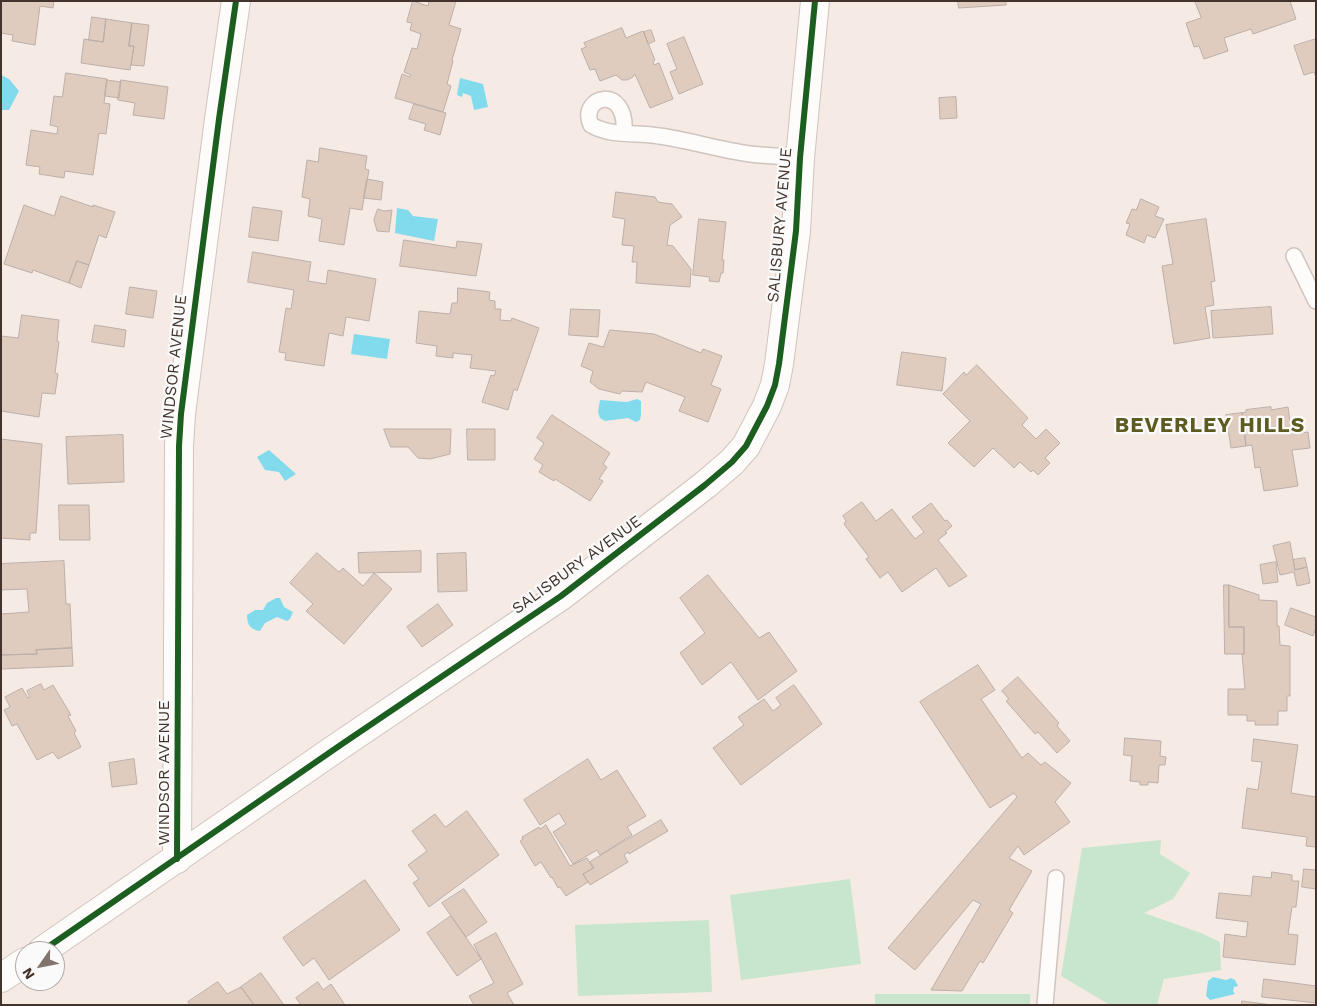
<!DOCTYPE html>
<html>
<head>
<meta charset="utf-8">
<style>
  body { margin:0 }
  #map { position:relative; width:1317px; height:1006px; overflow:hidden; background:#f6eae4; font-family:"Work Sans",sans-serif }
  canvas { display:block }
  .frame { position:absolute; inset:0; border:2px solid #42342c; pointer-events:none }
  .north { position:absolute; left:15px; top:941px; width:50px; height:50px; box-sizing:border-box; background:#fafafa; border:1px solid #b0aba8; border-radius:50%; rotate:237deg; font-size:14px; font-weight:700; line-height:20px; text-align:center; color:#42342c }
  .north::after { content:''; display:block; margin:auto; width:18px; height:22px; background:#81746c; clip-path:polygon(50% 0,100% 100%,50% 72%,0 100%) }
</style>
</head>
<body>
<div id="map">
<canvas width="1317" height="1006"></canvas>
<div class="frame"></div>
<div class="north">N</div>
</div>
<script>
const g = document.querySelector('canvas').getContext('2d');
g.lineJoin = 'round';
function paint(path, color) { g.fillStyle = color; g.fill(path, 'evenodd'); }
function stroke(path, color, width, dash) { g.strokeStyle = color; g.lineWidth = width; g.lineCap = dash ? 'butt' : 'round'; g.setLineDash(dash || []); g.stroke(path); }
function drawText(font, color, halo, rows, align = 'center') {
  g.font = font + ' "Work Sans",sans-serif'; g.lineWidth = 4.5; g.setLineDash([]); g.textBaseline = 'middle'; g.strokeStyle = halo; g.fillStyle = color; for (const [text, x, y, turn = 0] of rows) {
    g.save(); g.translate(x, y); g.rotate((+turn || 0) * Math.PI / 180); g.textAlign = isNaN(turn) ? turn : align; if (halo) g.strokeText(text, 0, 0); g.fillText(text, 0, 0); g.restore();
  }
}
const green = new Path2D(`
  M1161 840 1160 854 1190 873 1173 899 1144 913 1201 933 1220 942 1221 970 1164 979 1157 1005H1110L1061 976 1082 848Z
  M850 879 861 964 741 980 730 895Z
  M709 920 712 992 578 996 575 925Z
  M875 994H1030V1005H875Z`);
const water = new Path2D(`
  M1 75 9 79 19 91 9 110H1Z
  M460 78 483 84 488 107 474 110 471 96 463 93 462 97 457 95Z
  M397 208 408 210 413 216 438 219 434 241 395 233Z
  M354 334 390 339 387 359 351 354Z
  M637 399 641 401V415L640 420 636 422 628 418 605 421 600 418 598 412 600 400 627 402Z
  M269 450 296 474 285 481 279 472 265 470 257 457Z
  M276 598H280L284 607 293 612 290 619 287 621 277 617 265 623 260 631C250 630 247 624 247 615L255 610H263L267 603Z
  M1213 977 1226 980 1231 978 1235 980 1238 986 1234 987 1233 991 1235 994 1210 1000 1206 996 1208 981Z`);
const building = new Path2D(`
  M1 1H54L53 8 40 6 35 45 12 41 13 35 1 33Z
  M413 1 428 6 429 1H456L449 25 461 29 452 60 453 61 447 84 451 86 443 112 395 98 402 74 410 77 411 75 404 72 412 48 417 49 421 34 410 30 412 23 407 22Z
  M958 1H1006V5L959 8Z
  M1195 1H1290L1296 19 1253 34 1251 29 1224 38 1228 51 1204 59 1199 46 1194 47 1186 23 1201 18Z
  M92 17 106 19 103 42 89 40Z
  M106 19 132 23 129 46H134L130 70 81 63 84 39 103 42Z
  M132 23 149 25 144 66 131 65 134 46H129Z
  M622 28 626 38 643 31 655 60 653 61 654 65 659 63 673 99 650 108 635 74 633 77 627 80H622L616 75 600 81 595 69 590 70 581 49 586 47 584 43Z
  M651 30 655 41 648 44 644 32Z
  M684 37 703 84 679 94 670 72 677 69 667 44Z
  M1316 39V77L1314 72 1304 75 1294 46Z
  M66 73 107 79 104 103 110 104 106 134 99 133 93 175 65 171 64 178 39 174 40 167 26 165 31 130 57 134 58 127 50 125 54 96 62 97Z
  M107 80 121 82 119 98 105 96Z
  M121 80 168 87 164 119 133 115 135 103 118 100Z
  M956 97 957 118 940 119 939 98Z
  M414 104 446 113 440 135 424 130 426 124 409 119Z
  M320 148 367 156 365 169 369 170 362 210 350 208 344 245 319 241 322 219 308 216 310 199 302 197 307 160 318 162Z
  M367 179 383 182 381 200 364 198Z
  M616 192 655 197 658 202 672 204 682 217 670 225 667 245 673 246 691 269 690 287 636 283 637 262H632L634 246 622 245 625 219 613 217Z
  M61 196 93 207V205L115 212 106 238 99 235 89 265 77 261 69 283 33 270 32 273 4 264 24 205 54 216Z
  M1141 199 1159 207 1155 216 1164 219 1155 238 1147 235 1144 243 1126 235 1130 224 1126 223 1132 209 1136 210Z
  M253 207 282 211 278 241 249 237Z
  M378 209 384 211 392 210 389 232 377 231 374 220Z
  M699 219 726 222 722 260H724L723 273H721L719 282 709 281 710 277 693 275Z
  M1206 219 1215 281 1211 282 1214 305 1205 307 1210 338 1174 344 1162 266 1173 264 1166 225Z
  M404 240 456 248 457 241 482 244 476 276 400 266Z
  M253 252 311 262 308 281 326 284 328 270 376 279 369 321 346 317 343 336 329 333 324 366 285 360 286 353 279 352 286 308 291 309 294 290 248 282Z
  M77 261 89 265 81 288 69 283Z
  M130 287 157 291 153 318 126 314Z
  M458 288 490 292 489 300 495 301V309H501L500 320 511 321 512 318 539 328 517 391 514 389 508 410 482 402 491 375 494 376 496 371 470 368 472 355 453 353V358L436 356 437 346 416 343 419 311 450 314 452 303H457Z
  M1271 307 1273 334 1213 338 1211 311Z
  M571 309 600 310 598 337 569 335Z
  M22 315 59 320 57 341 59 342 55 373 58 374 55 394 42 393 39 417 1 411V336L18 338Z
  M95 325 126 330 124 347 92 342Z
  M610 330 654 334 701 353 703 349 722 356 711 385 721 389 708 422 679 411 685 397 646 382 642 392 622 391 620 394 599 389 590 382 593 371 581 366 589 343 603 347Z
  M902 352 946 358 942 391 897 385Z
  M977 365 1028 418 1022 425 1036 439 1046 429 1060 443 1045 458 1050 463 1038 475 1033 470 1031 472 1020 462 1014 468 993 448 974 467 948 443 970 421 943 394 964 372 966 375Z
  M1271 407V410L1288 407 1290 421 1299 419 1301 433 1308 432 1310 448 1292 450 1298 486 1264 491 1260 467 1255 468 1252 445 1246 446 1242 413 1246 412V410Z
  M1242 413 1246 446 1231 448 1226 415Z
  M552 415 610 453 603 464 607 467 599 479 603 481 590 501 555 479 554 481 539 472 543 465 534 459 544 443 537 438Z
  M384 429H451L450 454 430 459 418 458 408 447H391Z
  M467 429H495V460H468Z
  M123 435 124 482 68 484 66 437Z
  M1 439 42 444 36 533H30V540L1 538Z
  M862 502 876 521 892 509 915 539 924 532 912 517 931 503 945 521 947 520 952 526 945 532 947 533 938 540 967 576 949 587 936 568 902 592 888 572 880 578 866 559 869 557 844 524 846 521 843 516Z
  M59 505H89L90 540H60Z
  M1290 542 1295 570 1307 567 1310 583 1297 586 1294 572 1280 575 1273 546Z
  M421 551V572L359 573 358 553Z
  M317 553 339 572 343 568 363 586 374 573 392 589 344 644 306 611 313 604 290 583Z
  M466 553 467 591 438 592 437 554Z
  M1305 558 1307 567 1295 570 1293 560Z
  M64 561 66 604H70L72 648 36 650 37 654 1 655V614L29 612 27 589 1 590V564Z
  M1276 562 1278 582 1263 584 1260 565Z
  M708 575 759 638 769 632 797 671 758 700 731 662 702 685 680 653 705 633 680 598Z
  M1224 585H1229V627H1244V654H1225Z
  M1229 585 1259 595V600L1277 601V626H1279L1280 645 1290 646V696H1287V711H1278V725H1255V721H1247V715H1228V689H1245L1242 654H1244V627H1229Z
  M438 604 453 625 422 647 407 627Z
  M1291 608 1316 617V628L1313 636 1285 625Z
  M72 648 73 666 1 669V655L37 654 36 650Z
  M978 665 995 690 981 699 1022 758 1028 753 1041 765 1045 762 1071 783 1055 802 1070 822 1024 855 1018 846 1009 858 1032 871 1009 910 1013 913 983 963 980 961 962 991 931 990 981 904 973 900 915 970 888 948 1017 797 1014 793 990 808 920 702Z
  M1018 677 1059 723 1057 726 1070 741 1057 753 1038 732 1035 734 1006 701 1009 699 1002 691Z
  M41 684 44 690 53 685 71 715 68 716 76 731 74 733 81 747 58 759 53 752 37 760 17 724 12 726 4 710 10 707 5 697 22 688 28 698 30 697 27 691Z
  M794 685 822 724 741 785 713 748 744 725 738 717 764 699 773 711 781 705 776 698Z
  M1125 738 1161 741 1160 756 1166 757 1165 765H1159L1158 783 1148 782V785H1140V782L1130 781 1132 756 1124 755Z
  M1254 739 1298 745 1291 793 1316 797V847L1306 846 1307 837 1242 828 1247 788 1258 790 1262 762 1252 761Z
  M134 759 137 784 112 787 109 763Z
  M588 759 601 780 617 770 646 816 627 827 632 835 600 855 597 850 573 864 553 832 566 824 559 813 540 825 524 800Z
  M467 811 499 855 429 907 413 883 419 879 408 865 427 851 412 831 435 814 445 827Z
  M661 820 668 831 629 854 628 852 624 855 628 862 590 885 583 874 594 868 590 862Z
  M546 825 570 866 587 858 593 868 583 874 588 882 566 896 560 887 558 888 552 877 551 878 541 862 535 866 520 841 523 839 522 837 539 827 540 829Z
  M1304 869 1316 870V889L1302 887Z
  M1272 872 1292 875V881H1299L1296 907H1292L1288 934 1298 935 1295 965 1223 957 1225 934 1246 937 1248 922 1216 918 1219 893 1251 896 1253 876 1271 878Z
  M365 880 400 930 329 980 314 958 303 966 283 938Z
  M464 889 487 922 466 937 442 903Z
  M451 916 481 959 457 976 427 933Z
  M496 933 523 984 507 993 514 1005H474L469 996 494 983 474 945Z
  M261 973 284 1005H254L241 987Z
  M1264 979 1316 986V1003L1262 997Z
  M218 982 227 994 241 987 254 1005H190L188 1002Z
  M318 982 323 990 331 984 345 1005H301L296 998Z
  M1242 1001 1272 1005H1242Z`);
const service = new Path2D(`
  M624 133C628 83 578 96 591 125 612 137 636 132 659 136 689 140 719 150 750 154 766 156 783 156 800 158
  M1294 256 1316 301
  M1045 1005 1056 878`);
const minor = new Path2D(`
  M177 859 179 446 181 414 219 119 236 1
  M42 951 342 744 561 596 705 485 732 462 746 446 767 406 775 385 779 364 796 231 800 158 815 1
  M1 978 25 962`);
const cycleway = new Path2D(`
  M177 859 179 446 181 414 219 119 236 1
  M42 951 342 744 561 596 705 485 732 462 746 446 767 406 775 385 779 364 796 231 800 158 815 1`);
const streetNames = [
  ["SALISBURY AVENUE",780,225,-85],
  ["WINDSOR AVENUE",174,367,-84],
  ["SALISBURY AVENUE",577,565,-36],
  ["WINDSOR AVENUE",164,773,-90]
];
const districtNames = [
  ["BEVERLEY HILLS",1210,426]
];
paint(green, '#c8e6ce');
paint(water, '#82dbed');
paint(building, '#e0cbbf');
stroke(building, '#bbafa9', 1);
stroke(service, '#d0c4be', 18);
stroke(minor, '#d0c4be', 30);
stroke(service, '#fefcfb', 15);
stroke(minor, '#fefcfb', 28);
stroke(cycleway, '#1b5e20', 6);
drawText('16px', '#42342c', '#fafafa', streetNames);
g.letterSpacing = '1px';
drawText('bold 21px', '#5d5b1f', '#fafafa', districtNames);
g.letterSpacing = '0px';
</script>
</body>
</html>
